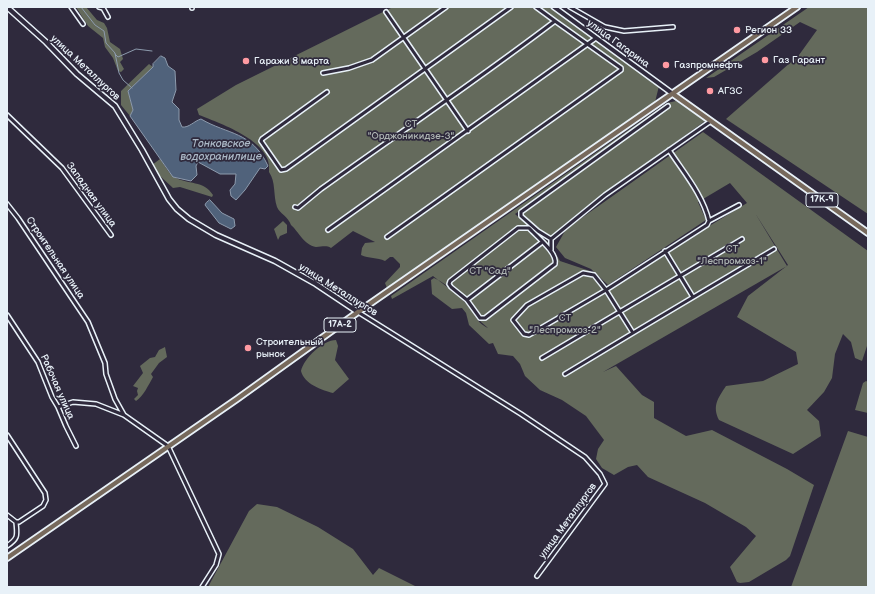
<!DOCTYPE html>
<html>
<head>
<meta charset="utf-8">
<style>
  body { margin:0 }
  #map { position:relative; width:875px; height:594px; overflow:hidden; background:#2f2a3d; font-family:"Balsamiq Sans",sans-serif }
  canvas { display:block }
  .frame { position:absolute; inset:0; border:8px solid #e8f1f8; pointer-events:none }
</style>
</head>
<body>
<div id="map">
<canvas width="875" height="594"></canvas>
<div class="frame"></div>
</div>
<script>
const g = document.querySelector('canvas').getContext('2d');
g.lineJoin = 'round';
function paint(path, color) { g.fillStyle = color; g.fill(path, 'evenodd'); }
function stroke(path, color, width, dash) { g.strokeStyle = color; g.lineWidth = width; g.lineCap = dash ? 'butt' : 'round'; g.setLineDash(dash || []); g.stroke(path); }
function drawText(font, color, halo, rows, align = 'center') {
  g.font = font + ' "Balsamiq Sans",sans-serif'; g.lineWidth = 3.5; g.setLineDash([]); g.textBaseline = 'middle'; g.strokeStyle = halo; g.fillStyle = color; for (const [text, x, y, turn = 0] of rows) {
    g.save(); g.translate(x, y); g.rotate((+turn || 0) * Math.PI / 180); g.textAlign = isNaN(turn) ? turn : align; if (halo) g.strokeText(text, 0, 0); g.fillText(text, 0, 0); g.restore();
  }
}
const green = new Path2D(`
  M76 7H86L97 20 104 23 107 28 110 42 120 49 123 59 120 62 124 69 121 72 118 71 113 58 105 47 103 38 88 26Z
  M393 7H552L659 86 655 102 387 288 385 283 400 267V264L393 257H390L385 261C377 257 369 259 361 255L362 248 365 243 375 242 353 231 331 248C326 245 322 247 316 247 304 245 298 231 291 225 288 216 280 214 277 207 273 195 276 182 269 172 274 142 222 124 199 115L197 109 236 85Z
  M809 7H868V214L726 119 799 55 817 30 800 22 757 52 714 77 706 78Z
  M149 64 153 67 128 91 133 110 130 116 121 105V91Z
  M676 101 705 121 604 194 551 237C540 235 531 222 522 215L523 212 628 136 515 214 549 243 560 261 590 271 598 278 606 289 747 203 730 183 698 202 706 220 608 285 591 269 565 258 556 247 566 229 703 132 868 251V343L862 361 855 358 851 342 843 334 835 354 832 378 824 392 807 410 819 421 821 436 793 454 719 420C712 406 718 398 726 386L763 381 798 364 796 352 737 317 748 296 788 265 755 213 787 266 603 372 616 366 642 395 654 402V418L686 436 712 430 787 469 814 485 790 556 786 560 749 582 740 583 737 582 730 567 756 536 746 527 705 503 648 477 637 465 628 467 614 475 602 468 596 459 598 449 604 440 586 416 562 400 540 390 525 376 520 364 513 356 498 354 493 343 489 344 469 325 466 313 462 308 452 309 432 294 431 280 434 278C448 284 460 297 470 308 478 318 476 322 488 328L481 322 465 301 433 276 392 299 391 296 667 103Z
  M160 159C164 164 169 174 174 177 188 185 204 180 213 195L212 197 180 187 173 188 160 176 152 165Z
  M283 221 287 225V233L280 236 278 240 274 229Z
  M336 340 338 346 335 360 349 379 333 393C322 390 304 384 301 371 304 358 323 340 336 340Z
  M165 347 167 357 159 363 151 374 153 377C149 384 143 397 136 401L134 399 138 395 137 391 138 388 133 386 143 373 140 366 150 358 155 357 159 350Z
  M866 381 868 382V413L855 410 863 383Z
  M848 431 868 437V587H791Z
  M257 504 277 507 318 527 353 549 373 575 379 568 415 586 208 587 249 511Z`);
const water = new Path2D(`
  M161 56 165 58 168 66 175 71 176 90 172 102 179 109V120L182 127C189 128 194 121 201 119 228 135 252 131 268 166L265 169 260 168 245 190 236 200 231 196 230 190 235 184 236 174H220L198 162 196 166 197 175 191 181 173 177 130 116 133 110 128 91 153 67V64Z
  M210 200 222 213 234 219 235 226 231 229 219 223 205 205 206 203Z`);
const stream = new Path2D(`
  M81 7 95 25 104 31 106 43 115 53 119 73 123 80 132 88
  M115 54 118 57 136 49 152 51`);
const street = new Path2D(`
  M71 7 83 24
  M99 7 103 8 108 17
  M192 7V8
  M536 7 555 21
  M570 7 605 27 624 31 673 27
  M386 12 468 131
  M323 73 349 68 372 60 446 7
  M327 92 262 139 261 141 281 170 286 169 511 7
  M668 106 521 212V216L538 231 551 239 605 195 711 121
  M7 115 62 168 111 235
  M7 204 18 218 88 322 105 363 106 374 115 399 124 415
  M295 207 298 208 321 189C399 133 479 79 555 21L621 68V70L387 237
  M709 221 739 205
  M328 230 596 38
  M551 250V239
  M665 251 693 297
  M467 300 451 287 449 284 450 281 518 228H529C536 236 558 253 555 264L485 318H480L467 300 541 243
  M358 312 521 414 585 457 600 474 605 484 537 576
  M7 315 38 362 52 397 58 407 66 426 76 446
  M633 333 774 249
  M542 358 742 239
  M565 374 633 333 606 290 529 335 524 334 513 320 527 305 583 273 594 275 606 290 707 225 709 221C703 195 684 173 669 150
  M58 407 73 402 96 404 124 415 168 446 219 554 216 565 202 587
  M7 435 45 493 46 500 43 506 19 522H16
  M7 515 16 522
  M7 546C19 538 17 535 16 522`);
const secondary = new Path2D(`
  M7 7 46 42 77 74 115 106 142 150 169 199 177 209 189 219 216 235 275 261 316 284 358 312
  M554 7 673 94`);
const primary = new Path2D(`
  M673 94 868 233
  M7 558 237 399 358 312 797 7`);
const markers = [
  [737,30,4,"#ff9aa2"],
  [765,60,4,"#ff9aa2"],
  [246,61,4,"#ff9aa2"],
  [666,65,4,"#ff9aa2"],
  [710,91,4,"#ff9aa2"],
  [248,348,4,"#ff9aa2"]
];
const shields = [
  [822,200,32],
  [340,325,32]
];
const shieldNames = [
  ["17К-9",822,200],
  ["17А-2",340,325]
];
const poiNames = [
  ["Регион 33",745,30],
  ["Газ Гарант",773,60],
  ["Гаражи 8 марта",254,61],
  ["Газпромнефть",674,65],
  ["АГЗС",718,91],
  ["Строительный",256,342],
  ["рынок",256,354]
];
const streetNames = [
  ["улица Гагарина",618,44,36],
  ["улица Металлургов",85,68,43],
  ["Западная улица",91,195,54],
  ["Строительная улица",55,258,56],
  ["улица Металлургов",338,290,32],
  ["Рабочая улица",57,387,66],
  ["улица Металлургов",568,521,-54]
];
const parkNames = [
  ["СТ",411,124],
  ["\"Орджоникидзе-3\"",411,136],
  ["СТ",732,249],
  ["\"Леспромхоз-1\"",732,261],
  ["СТ \"Сад\"",490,271],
  ["СТ",565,318],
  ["\"Леспромхоз-2\"",565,330]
];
const waterNames = [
  ["Тонковское",221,144],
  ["водохранилище",221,157]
];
paint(green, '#646a5c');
paint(water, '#50627b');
stroke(water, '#8d9bad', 1);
stroke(stream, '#8d9bad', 1);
stroke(street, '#e8f1f8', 6);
stroke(secondary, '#e8f1f8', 7);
stroke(primary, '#e8f1f8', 8);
stroke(street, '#2f2a3d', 3);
stroke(secondary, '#2f2a3d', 4);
stroke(primary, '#77695c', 4.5);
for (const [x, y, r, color] of markers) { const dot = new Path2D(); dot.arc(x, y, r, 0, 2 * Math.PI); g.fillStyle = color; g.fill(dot); stroke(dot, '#2f2a3d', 1.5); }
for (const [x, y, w] of shields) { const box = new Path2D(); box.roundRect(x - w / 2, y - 7, w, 14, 3); g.fillStyle = '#2f2a3d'; g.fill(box); stroke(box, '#e8f1f8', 1); }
drawText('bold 9px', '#e8f1f8', null, shieldNames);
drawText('10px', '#e8f1f8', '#2f2a3d', poiNames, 'left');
drawText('10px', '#e8f1f8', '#2f2a3d', streetNames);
drawText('10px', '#adb4b2', '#2f2a3d', parkNames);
drawText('italic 11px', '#abb8c6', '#2f2a3d', waterNames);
</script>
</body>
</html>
